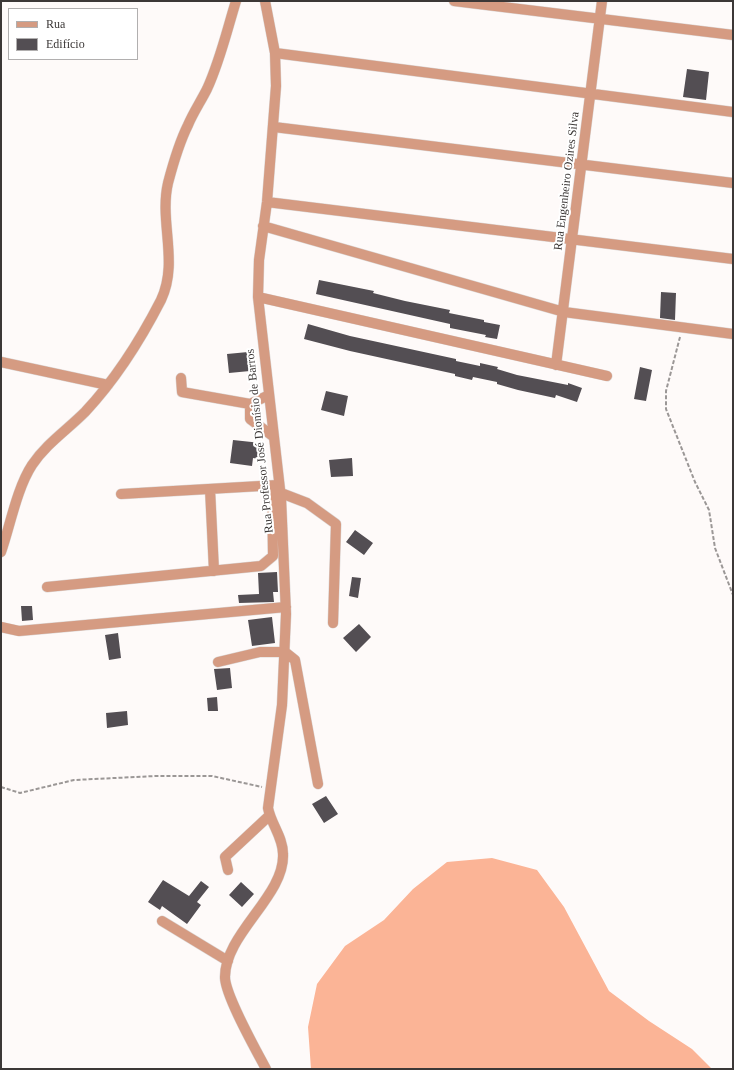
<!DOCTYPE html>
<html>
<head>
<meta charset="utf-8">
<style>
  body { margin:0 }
  #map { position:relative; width:734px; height:1070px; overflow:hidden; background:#fefaf9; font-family:Georgia,serif }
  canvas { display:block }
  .frame { position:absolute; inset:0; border:2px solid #3c3837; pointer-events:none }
  .legend { position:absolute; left:8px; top:8px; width:130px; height:52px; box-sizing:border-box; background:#fff; border:1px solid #b1afaf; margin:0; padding:5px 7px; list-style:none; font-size:12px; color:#3c3837 }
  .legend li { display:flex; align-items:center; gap:8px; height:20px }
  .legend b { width:20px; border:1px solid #b1afaf }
</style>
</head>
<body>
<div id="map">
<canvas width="734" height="1070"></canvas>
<div class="frame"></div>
<ul class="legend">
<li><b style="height:5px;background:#d59b82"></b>Rua</li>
<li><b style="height:11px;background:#534e53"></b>Edifício</li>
</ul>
</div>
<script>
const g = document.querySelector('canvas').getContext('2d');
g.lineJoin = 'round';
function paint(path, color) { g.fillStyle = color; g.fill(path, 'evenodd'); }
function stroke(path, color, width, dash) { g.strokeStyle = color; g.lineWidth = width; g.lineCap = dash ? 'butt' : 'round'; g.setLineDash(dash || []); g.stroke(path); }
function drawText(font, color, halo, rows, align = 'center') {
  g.font = font + ' Georgia,serif'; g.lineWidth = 4; g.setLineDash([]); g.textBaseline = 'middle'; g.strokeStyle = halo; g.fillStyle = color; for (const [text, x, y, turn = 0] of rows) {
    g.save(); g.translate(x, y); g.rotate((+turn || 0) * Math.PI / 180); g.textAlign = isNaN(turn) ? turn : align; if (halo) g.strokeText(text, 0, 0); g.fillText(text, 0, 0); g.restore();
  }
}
const forest = new Path2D(`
  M492 858 537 870 564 907 609 991 649 1021 692 1049 712 1069H311L308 1027 317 984 345 946 384 920 413 889 447 862Z`);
const building = new Path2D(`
  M687 69 709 72 706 100 683 97Z
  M319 280 374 291 373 293 405 301 450 310 449 313 484 320V322L500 325 497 339 485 337 486 335 450 328V324L316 294Z
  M661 292 676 293 675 320 660 318Z
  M308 324 350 336 456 359V361L480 366V363L498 367 497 369 517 375 568 385V383L582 388 577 402 556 395 555 398 518 390 497 384V382L473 377 472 380 455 376V374L350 351 304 339Z
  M248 352 250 371 229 373 227 354Z
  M640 367 652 370 646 401 634 399Z
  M326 391 348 396 344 416 321 410Z
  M233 440 261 443 259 459 253 458 252 466 230 463Z
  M352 458 353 476 331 477 329 460Z
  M355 530 373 543 364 555 346 542Z
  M277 572 278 592H273L274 602 239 603 238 595 259 594 258 573Z
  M352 577 361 578 358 598 349 596Z
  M21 606H32L33 620 22 621Z
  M272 617 275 643 252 646 248 620Z
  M359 624 371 637 356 652 343 638Z
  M118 633 121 658 109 660 105 635Z
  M230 668 232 688 217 690 214 669Z
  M217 697 218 711H208L207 698Z
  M127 711 128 725 107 728 106 713Z
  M326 796 338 814 324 823 312 804Z
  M163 880 189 896 201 881 209 887 197 902 201 905 187 924 162 906 160 910 148 902Z
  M241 882 254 894 242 907 229 895Z`);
const path = new Path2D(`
  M680 337 666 391V409L695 482 709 510 715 548 733 595
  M1 787 20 793 74 780 156 776H212L262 787`);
const minor = new Path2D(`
  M265 1 275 53 276 86 267 202 259 260 258 297 281 498 286 614 282 705 268 808C271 824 283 837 283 854 285 896 224 934 225 978 226 997 256 1050 266 1069
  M454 1 733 35
  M275 53 733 112
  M274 127 733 183
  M267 202 733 259
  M263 226 564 312 733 334
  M258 297 607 376
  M1 362 108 385
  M556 365 602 1
  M181 378 182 392 250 404 269 395
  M250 404V419L274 437
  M210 489 214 571
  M281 493 307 503 336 524 333 623
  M121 494 278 485
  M1 552C10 526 17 488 32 465 46 444 67 430 85 412 115 380 141 339 161 300 179 262 159 222 168 183 173 164 179 143 188 125 193 113 201 101 207 89 220 61 227 30 236 1
  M47 587 261 566 273 556 272 486
  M1 627 19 631 286 607
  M218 662 260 652H285L295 660 318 784
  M228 870 225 857 270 815
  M162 921 228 961`);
const streetNames = [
  ["Rua Engenheiro Ozires Silva",567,181,-83],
  ["Rua Professor José Dionísio de Barros",260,441,-96]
];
paint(forest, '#fbb496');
paint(building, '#534e53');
stroke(minor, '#dbd7d6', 11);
stroke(path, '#9b9796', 2, [4, 2]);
stroke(minor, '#d59b82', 10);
drawText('12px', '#3c3837', '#fff', streetNames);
</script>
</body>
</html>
